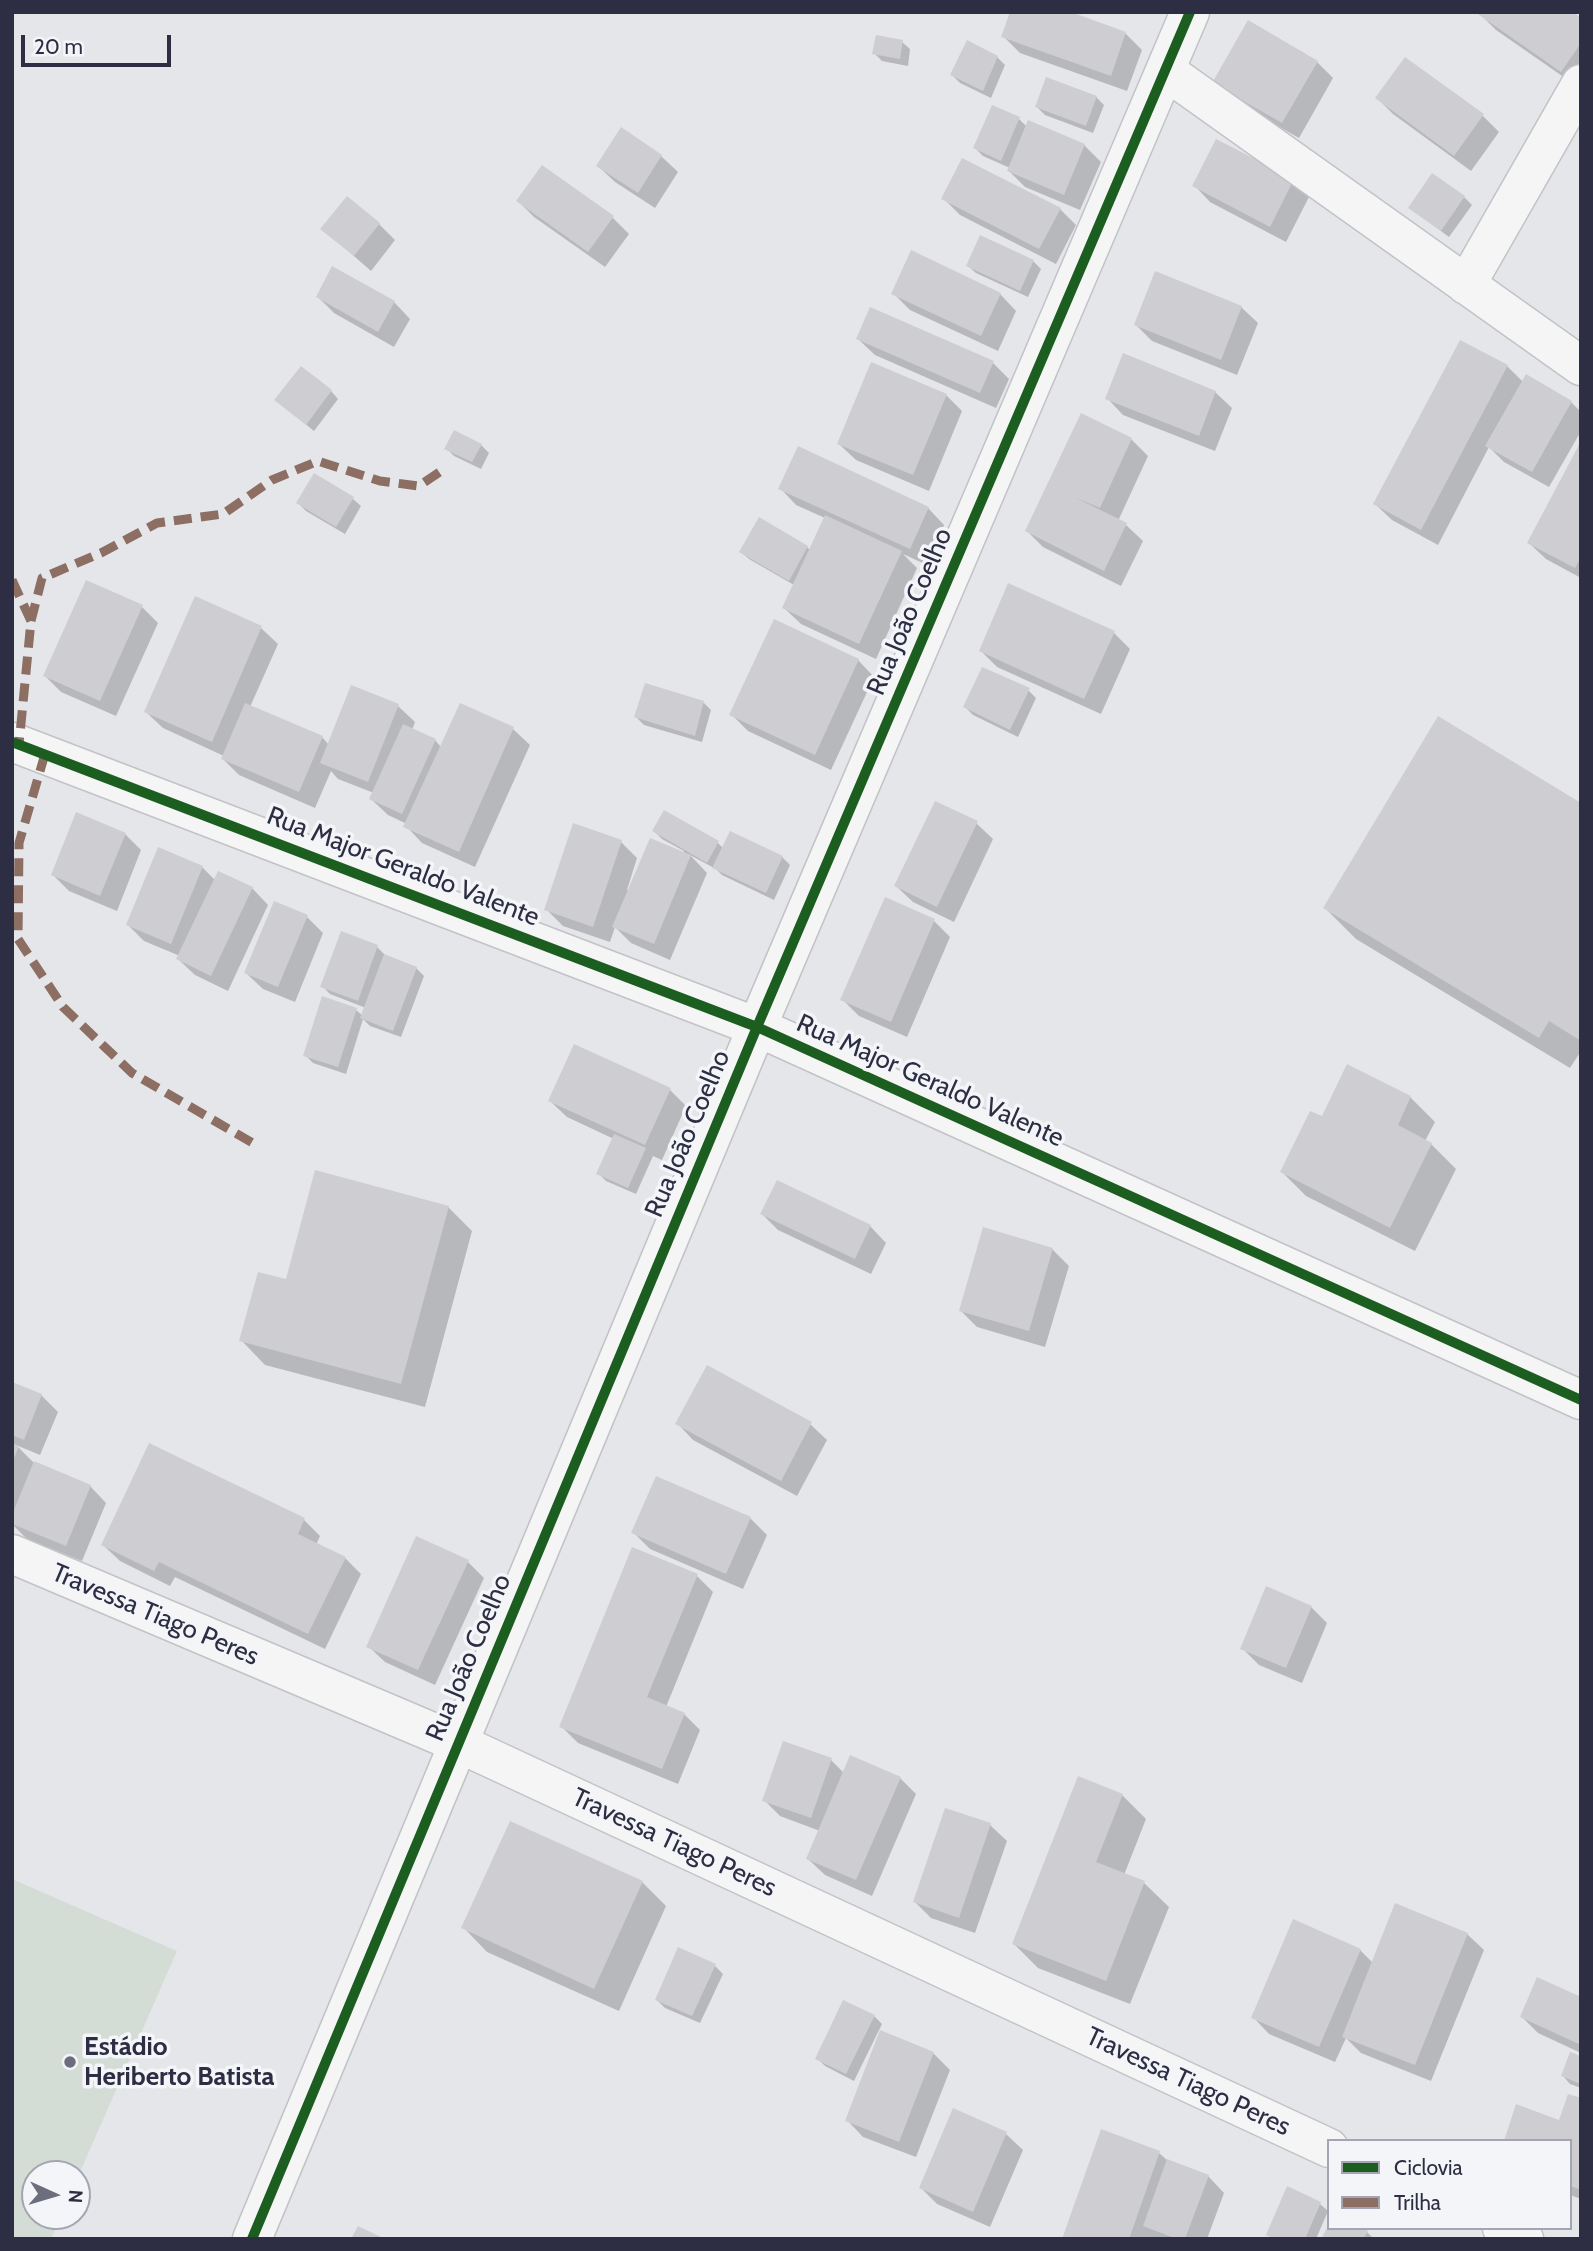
<!DOCTYPE html>
<html>
<head>
<meta charset="utf-8">
<style>
  body { margin:0 }
  #map { position:relative; width:1593px; height:2251px; overflow:hidden; background:#e5e6ea; font-family:Cabin,sans-serif }
  canvas { display:block }
  .frame { position:absolute; inset:0; border:14px solid #2d2e43; pointer-events:none }
  .legend { position:absolute; left:1327px; top:2139px; width:245px; height:91px; box-sizing:border-box; background:#f4f5f8; border:2px solid #a4a5b0; margin:0; padding:9px 12px; list-style:none; font-size:21px; color:#2d2e43 }
  .legend li { display:flex; align-items:center; gap:14px; height:35px }
  .legend b { width:35px; border:2px solid #a4a5b0 }
  .north { position:absolute; left:21px; top:2160px; width:70px; height:70px; box-sizing:border-box; background:#f4f5f8; border:2px solid #a4a5b0; border-radius:50%; rotate:94deg; font-size:19px; font-weight:700; line-height:28px; text-align:center; color:#2d2e43 }
  .north::after { content:''; display:block; margin:auto; width:24px; height:32px; background:#6d6e7d; clip-path:polygon(50% 0,100% 100%,50% 72%,0 100%) }
  .scale { position:absolute; left:21px; top:35px; width:150px; height:32px; box-sizing:border-box; border:4px solid #2d2e43; border-top:0; padding-left:9px; font-size:21px; line-height:24px; white-space:nowrap; color:#2d2e43; -webkit-text-stroke:5px #f4f5f8; paint-order:stroke }
</style>
</head>
<body>
<div id="map">
<canvas width="1593" height="2251"></canvas>
<div class="frame"></div>
<ul class="legend">
<li><b style="height:9px;background:#1b5e20"></b>Ciclovia</li>
<li><b style="height:9px;background:#8d6e63"></b>Trilha</li>
</ul>
<div class="north">N</div>
<div class="scale">20 m</div>
</div>
<script>
const g = document.querySelector('canvas').getContext('2d');
g.lineJoin = 'round';
function paint(path, color) { g.fillStyle = color; g.fill(path, 'evenodd'); }
function stroke(path, color, width, dash) { g.strokeStyle = color; g.lineWidth = width; g.lineCap = dash ? 'butt' : 'round'; g.setLineDash(dash || []); g.stroke(path); }
function drawText(font, color, halo, rows, align = 'center') {
  g.font = font + ' Cabin,sans-serif'; g.lineWidth = 7; g.setLineDash([]); g.textBaseline = 'middle'; g.strokeStyle = halo; g.fillStyle = color; for (const [text, x, y, turn = 0] of rows) {
    g.save(); g.translate(x, y); g.rotate((+turn || 0) * Math.PI / 180); g.textAlign = isNaN(turn) ? turn : align; if (halo) g.strokeText(text, 0, 0); g.fillText(text, 0, 0); g.restore();
  }
}
const green = new Path2D(`
  M12 1879 177 1951 77 2179V2174H35V2216H61L51 2239H12Z`);
const shadow = new Path2D(`
  M1066 12 1126 34 1142 50 1127 91 1020 53 1003 36Z
  M1479 13 1581 20V83L1578 87 1496 30Z
  M902 42 910 49 908 66 882 61 874 53Z
  M997 57 1005 65 991 98 960 83 952 75Z
  M1406 59 1483 116 1499 132 1471 171 1393 114 1377 98Z
  M1317 62 1333 78 1299 138 1230 99 1214 82Z
  M1096 97 1104 105 1093 133 1045 115 1037 107Z
  M1019 119 1027 127 1084 145 1101 162 1080 210 1025 187 1009 171 1010 168 983 156 975 148Z
  M661 156 678 172 655 208 615 182 598 166Z
  M1293 181 1309 197 1286 242 1210 202 1194 185Z
  M1464 197 1472 205 1449 237 1410 208Z
  M944 199 1060 209 1076 225 1056 264 960 215Z
  M518 201 612 217 629 234 605 267 534 217Z
  M379 224 395 240 371 271 323 229Z
  M1033 261 1041 269 1028 297 976 273 968 266Z
  M893 293 1000 294 1016 311 998 351 910 310Z
  M318 297 394 302 410 319 394 347 334 313Z
  M1241 307 1258 323 1237 375 1152 341 1136 325Z
  M858 339 993 363 1009 379 996 408 875 355Z
  M1507 366 1523 382 1526 377 1571 402 1581 412V431L1549 487 1504 462 1489 447 1438 545 1392 520 1375 504Z
  M331 391 338 399 314 431 282 405Z
  M1215 392 1232 408 1215 451 1123 415 1107 398Z
  M946 395 962 411 929 491 856 460 839 444Z
  M1131 439 1148 456 1118 521 1126 525 1143 541 1121 586 1043 547 1027 531Z
  M1581 444V578L1546 559 1529 543Z
  M481 445 489 453 481 469 454 456 446 448Z
  M315 476 353 499 361 506 345 534 306 511 298 503Z
  M780 488 928 508 944 525 927 565 903 554 917 568 876 659 801 624 784 608 794 585 749 559 741 552 807 547 810 550 825 518 796 505Z
  M196 599 261 628 278 644 250 707 322 737 329 745 352 687 398 706 415 722 412 730 435 740 441 747 513 729 530 745 475 867 422 843 406 826 407 824 388 815 371 799 374 793 338 779 331 771 315 808 239 775 223 759 224 756 163 728 146 712Z
  M142 607 158 623 116 716 61 692 45 676Z
  M1114 633 1130 649 1101 714 997 667 981 651Z
  M858 660 874 677 831 770 748 731 732 715Z
  M1028 690 1036 698 1018 737 973 715 965 707Z
  M704 703 711 710 702 742 644 725 636 717Z
  M1581 805V1051L1570 1068 1356 939 1325 908Z
  M976 823 993 839 954 922 913 902 896 886Z
  M654 831 718 843 723 848 782 857 790 865 774 900 722 875 716 869 690 855 707 873 670 960 631 943 615 927 610 942 563 926 546 909 621 842 637 858 627 890 629 891 683 854 684 851 662 839Z
  M125 834 141 850 117 911 69 891 53 875Z
  M202 867 215 880 252 888 268 905 228 991 195 975 178 959 180 956 144 941 128 925Z
  M307 917 323 933 295 1002 263 989 246 973Z
  M934 921 950 937 907 1037 859 1016 842 999Z
  M342 933 377 947 385 955 416 968 424 976 401 1037 370 1026 363 1019 346 1074 313 1063 305 1055 356 1010 363 1016 366 1008 330 994 322 986Z
  M1348 1066 1410 1097 1435 1122 1425 1141 1431 1144 1456 1169 1415 1251 1306 1196 1282 1172 1323 1118Z
  M670 1090 686 1106 662 1160 653 1156 636 1194 606 1181 598 1173 614 1139 567 1117 550 1101Z
  M448 1207 472 1231 425 1407 265 1365 241 1340 288 1281Z
  M762 1214 870 1226 886 1243 871 1274 778 1230Z
  M1052 1249 1069 1266 1045 1347 977 1327 961 1311Z
  M12 1384 41 1395 58 1412 40 1455 16 1445 34 1463 90 1486 106 1503 82 1561 27 1539 12 1524Z
  M677 1423 810 1424 827 1440 797 1496 693 1440Z
  M750 1518 767 1535 743 1589 650 1549 633 1532Z
  M304 1520 320 1536 316 1545 345 1558 361 1574 325 1649 175 1577 170 1586 120 1561 103 1545Z
  M468 1562 484 1578 435 1685 385 1662 368 1646Z
  M697 1576 713 1592 666 1707 684 1714 700 1730 678 1784 578 1743 561 1726Z
  M1311 1607 1327 1623 1302 1683 1259 1665 1242 1648Z
  M784 1743 831 1760 844 1773 900 1778 916 1794 872 1896 825 1875 808 1859 820 1831 780 1816 764 1800Z
  M1122 1795 1146 1819 1124 1875 1144 1883 1169 1907 1130 2004 1038 1968 1014 1944Z
  M990 1825 1007 1841 975 1933 931 1918 915 1902Z
  M642 1882 666 1906 619 2011 487 1952 463 1927Z
  M1467 1934 1484 1950 1431 2081 1361 2053 1346 2038 1335 2062 1269 2034 1253 2017 1360 1950 1373 1963Z
  M715 1966 723 1974 700 2023 665 2008 657 2000Z
  M1581 1999V2053L1538 2033 1522 2017Z
  M874 2016 882 2024 854 2081 825 2066 817 2058Z
  M933 2053 950 2070 916 2157 863 2137 847 2120Z
  M1581 2058V2088L1570 2084 1563 2076Z
  M1581 2100V2199L1570 2195V2141L1560 2122Z
  M1006 2134 1023 2150 990 2227 937 2204 921 2188Z
  M1159 2153 1168 2161 1208 2176 1224 2193 1207 2239H1064Z
  M1288 2189 1320 2204 1328 2211 1316 2239H1272L1268 2235Z
  M1367 2232 1374 2239H1323Z`);
const building = new Path2D(`
  M1010 12H1071L1126 32 1111 76 1001 37Z
  M1475 12H1573L1581 18V43L1561 72Z
  M1248 20 1318 61 1282 123 1212 83Z
  M876 35 903 40 900 59 872 54Z
  M967 40 998 56 983 91 950 75Z
  M1405 57 1484 114 1454 156 1375 98Z
  M1046 77 1097 96 1086 126 1035 107Z
  M992 105 1020 117 1001 161 973 148Z
  M1028 120 1085 144 1064 195 1007 171Z
  M621 127 662 155 638 193 596 166Z
  M1216 139 1294 179 1270 227 1192 186Z
  M962 158 1061 208 1039 249 941 199Z
  M542 165 614 216 588 252 516 201Z
  M1432 173 1465 196 1441 231 1408 208Z
  M347 196 380 223 354 256 320 229Z
  M980 235 1034 260 1020 291 966 266Z
  M911 250 1001 293 981 336 891 294Z
  M332 266 395 301 378 332 316 297Z
  M1155 271 1242 306 1221 360 1134 325Z
  M870 307 994 361 980 393 856 339Z
  M1460 340 1508 365 1421 530 1373 504Z
  M1123 353 1216 391 1199 436 1105 399Z
  M871 362 947 394 913 475 837 444Z
  M301 366 332 390 306 425 274 400Z
  M1526 374 1572 401 1532 472 1485 446Z
  M1081 413 1132 438 1100 508 1074 497 1127 523 1104 571 1025 531Z
  M454 430 482 444 472 462 444 449Z
  M1581 441V557L1575 568 1527 543Z
  M798 446 929 507 910 549 778 489Z
  M314 473 354 497 336 527 296 503Z
  M825 515 902 551 859 644 782 608Z
  M759 517 808 546 789 581 739 552Z
  M86 580 143 605 100 701 43 676Z
  M1008 583 1115 631 1084 699 979 651Z
  M195 596 262 626 212 742 144 712Z
  M774 619 859 659 815 755 729 715Z
  M982 667 1030 688 1010 730 963 707Z
  M645 683 704 701 695 736 634 717Z
  M351 685 399 704 368 782 320 763Z
  M245 703 323 736 299 792 221 759Z
  M460 703 514 727 459 852 403 827Z
  M1438 716 1581 803V1041L1549 1021 1539 1038 1323 908Z
  M403 724 436 739 402 814 369 799Z
  M935 801 978 821 937 907 894 886Z
  M664 810 719 841 707 863 652 831Z
  M76 812 126 833 100 896 51 875Z
  M573 823 622 840 593 927 544 910Z
  M730 831 783 856 766 893 712 868Z
  M650 838 691 855 654 944 612 927Z
  M158 847 203 866 171 944 126 925Z
  M218 871 253 887 211 976 176 959Z
  M885 897 935 919 891 1022 840 1000Z
  M274 901 308 915 278 987 244 973Z
  M341 931 378 945 358 1001 320 987Z
  M384 954 417 967 393 1031 360 1018Z
  M322 996 357 1008 338 1067 303 1056Z
  M574 1044 671 1088 645 1145 548 1101Z
  M1347 1064 1411 1096 1398 1125 1432 1143 1390 1228 1280 1172 1310 1111 1322 1116Z
  M614 1134 646 1148 628 1188 596 1174Z
  M315 1170 449 1206 401 1384 239 1341 258 1272 286 1279Z
  M777 1180 871 1225 855 1259 760 1214Z
  M983 1227 1053 1248 1029 1331 959 1311Z
  M707 1365 812 1422 781 1481 675 1424Z
  M12 1382 42 1394 24 1440 12 1435Z
  M12 1443 19 1446 12 1463Z
  M149 1443 305 1518 298 1534 346 1557 308 1634 159 1562 154 1571 101 1545Z
  M34 1461 91 1485 66 1546 12 1524V1515Z
  M656 1476 751 1517 726 1574 631 1533Z
  M416 1536 469 1560 418 1670 366 1647Z
  M632 1547 698 1574 647 1697 685 1713 662 1769 559 1727Z
  M1266 1586 1312 1606 1286 1668 1240 1649Z
  M783 1741 832 1758 811 1818 762 1801Z
  M850 1755 901 1777 856 1880 806 1859Z
  M1078 1776 1123 1794 1096 1862 1145 1881 1106 1981 1012 1944Z
  M945 1808 991 1823 959 1918 913 1902Z
  M510 1821 643 1881 594 1989 461 1928Z
  M1395 1903 1468 1933 1415 2065 1342 2037Z
  M1293 1919 1361 1949 1319 2047 1251 2018Z
  M678 1947 716 1964 692 2016 655 2000Z
  M1537 1977 1581 1997V2045L1520 2017Z
  M843 2000 875 2015 846 2074 815 2059Z
  M880 2030 934 2052 899 2142 845 2121Z
  M1570 2052 1581 2056V2084L1561 2076Z
  M1568 2094 1581 2098V2183L1579 2189 1570 2186V2141H1504L1516 2104 1559 2120Z
  M953 2108 1007 2132 973 2212 919 2188Z
  M1101 2129 1160 2151 1129 2239H1062Z
  M1167 2159 1209 2175 1185 2239H1177L1143 2226Z
  M1287 2186 1321 2202 1305 2239H1274L1266 2235Z
  M358 2226 385 2239H351Z
  M1327 2228H1364L1368 2231 1363 2239H1321Z`);
const street = new Path2D(`
  M1166 71 1581 366
  M1466 285 1581 84
  M12 742 757 1027 1581 1400
  M12 1554 458 1743 1329 2148
  M1502 2228 1524 2239
  M252 2239 757 1027 1190 12`);
const quiet = new Path2D(`
  M12 580 31 621 19 744
  M31 621 42 578 101 553 157 523 223 514 272 480 318 461 380 481 419 486 444 469
  M45 754 19 843 18 939 63 1007 132 1073 258 1146`);
const cycleway = new Path2D(`
  M12 742 757 1027 1581 1400
  M252 2239 757 1027 1190 12`);
const markers = [
  [70,2062,7,"#6d6e7d"]
];
const streetNames = [
  ["Rua João Coelho",910,612,-67],
  ["Rua Major Geraldo Valente",403,867,21],
  ["Rua Major Geraldo Valente",930,1081,24],
  ["Rua João Coelho",688,1134,-67],
  ["Travessa Tiago Peres",155,1615,23],
  ["Rua João Coelho",469,1658,-67],
  ["Travessa Tiago Peres",674,1843,25],
  ["Travessa Tiago Peres",1188,2082,25]
];
const poiNames = [
  ["Estádio",84,2047],
  ["Heriberto Batista",84,2077]
];
paint(green, '#d4dcd6');
paint(shadow, '#0003');
paint(building, '#cdcdd2');
stroke(street, '#c2c3c7', 41);
stroke(street, '#f5f5f6', 38);
stroke(quiet, '#8d6e63', 9, [18, 9]);
stroke(cycleway, '#1b5e20', 10);
for (const [x, y, r, color] of markers) { const dot = new Path2D(); dot.arc(x, y, r, 0, 2 * Math.PI); g.fillStyle = color; g.fill(dot); stroke(dot, '#f4f5f8', 2.5); }
drawText('26px', '#2d2e43', '#f4f5f8', streetNames);
drawText('bold 26px', '#2d2e43', '#f4f5f8', poiNames, 'left');
</script>
</body>
</html>
